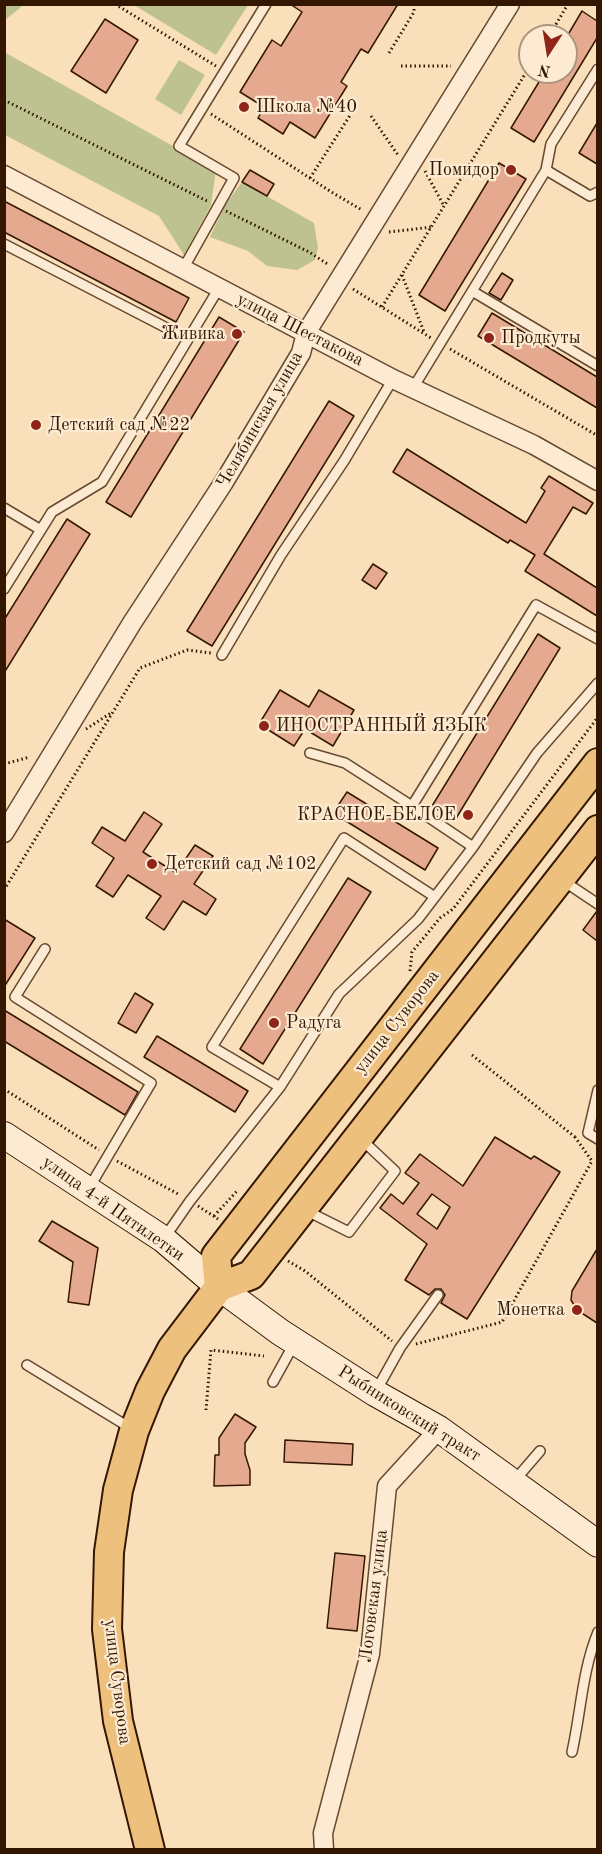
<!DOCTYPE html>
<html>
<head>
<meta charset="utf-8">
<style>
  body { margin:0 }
  #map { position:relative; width:602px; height:1854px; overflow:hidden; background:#fae0ba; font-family:"Old Standard TT",serif }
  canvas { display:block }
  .frame { position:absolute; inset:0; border:6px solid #341703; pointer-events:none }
  .north { position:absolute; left:518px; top:24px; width:60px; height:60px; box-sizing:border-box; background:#fcebd2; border:2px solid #ac967f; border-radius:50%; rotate:192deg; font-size:16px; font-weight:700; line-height:24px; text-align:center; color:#341703 }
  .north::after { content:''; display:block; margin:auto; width:21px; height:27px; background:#8f2418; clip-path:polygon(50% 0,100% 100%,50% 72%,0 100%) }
</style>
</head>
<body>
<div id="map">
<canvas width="602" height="1854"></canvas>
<div class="frame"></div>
<div class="north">N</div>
</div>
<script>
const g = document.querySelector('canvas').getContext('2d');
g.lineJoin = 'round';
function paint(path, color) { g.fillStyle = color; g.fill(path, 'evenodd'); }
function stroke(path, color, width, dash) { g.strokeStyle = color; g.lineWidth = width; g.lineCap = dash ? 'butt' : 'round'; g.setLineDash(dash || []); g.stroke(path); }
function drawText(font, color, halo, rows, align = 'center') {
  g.font = font + ' "Old Standard TT",serif'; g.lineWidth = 4.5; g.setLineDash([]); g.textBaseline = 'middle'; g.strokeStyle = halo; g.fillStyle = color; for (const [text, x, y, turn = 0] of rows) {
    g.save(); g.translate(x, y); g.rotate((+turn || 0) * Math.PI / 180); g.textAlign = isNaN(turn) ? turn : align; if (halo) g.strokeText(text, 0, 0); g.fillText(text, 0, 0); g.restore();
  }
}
const green = new Path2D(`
  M4 5 5 4 22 5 20 8 5 20Z
  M134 5H248L216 55Z
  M4 52 216 170 211 205 184 255 159 216 5 135Z
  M179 60 205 75 181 115 155 99Z
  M242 182 314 223 318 248 315 260 297 270 267 266 248 251 210 237 225 205Z`);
const building = new Path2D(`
  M290 4H398L368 53 361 49 341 82 347 86 315 138 290 122 283 134 258 118 264 107 240 92 272 40 281 46 302 12Z
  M582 11 597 21V38L534 142 511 128 545 72H566V38Z
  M105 19 138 40 106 93 71 71Z
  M597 123V164L579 153Z
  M499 163 526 179 445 311 419 295Z
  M250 170 274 184 267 196 242 182Z
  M4 201 189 298 176 322 4 232Z
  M502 273 513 280 501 300 489 293Z
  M492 313 597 377V408L478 336Z
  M219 317 244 332 131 517 106 502Z
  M329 401 354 416 212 646 187 631Z
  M407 449 526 523 545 491 541 488 549 476 593 503 586 514 573 507 544 554 597 588V616L525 571 535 555 510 540 508 543 393 472Z
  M67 519 90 534 4 673V620Z
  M373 564 387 573 376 589 362 580Z
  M538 634 560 648 455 820 432 806Z
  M280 690 309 707 319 690 354 710 333 746 305 729 294 746 259 724Z
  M347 792 438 848 425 870 333 813Z
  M144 812 162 824 143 852 176 873 195 845 213 856 194 884 216 899 206 915 183 901 164 930 146 918 161 896 128 875 113 897 96 886 114 858 92 843 102 827 125 841Z
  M348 878 371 892 263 1064 240 1049Z
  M597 911V941L583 930Z
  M4 919 35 938 4 987Z
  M135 993 153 1004 136 1033 118 1023Z
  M4 1010 138 1092 125 1115 4 1041Z
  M157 1036 248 1091 235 1112 144 1057Z
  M495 1137 531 1159 534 1156 560 1172 467 1319 441 1303 445 1295 441 1289H435L429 1295 405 1280 427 1244 380 1208 391 1194 403 1204 419 1183 405 1173 420 1154 463 1186ZM432 1194 450 1207 437 1229 417 1214Z
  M52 1221 98 1248 89 1305 68 1302 73 1262 39 1241Z
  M597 1249V1323L577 1310 571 1300 572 1291Z
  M235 1414 256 1427 245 1443V1454L250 1470V1485L214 1486 215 1455H219V1438Z
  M285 1440 353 1444 352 1465 284 1462Z
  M335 1553 365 1556 357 1631 327 1628Z`);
const path = new Path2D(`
  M115 4 216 66
  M549 36 568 4
  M389 53 414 12V4
  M401 66H451
  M4 100 207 201
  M211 114 333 193 362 210
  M371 116 398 155
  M425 171 444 206
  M310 178 356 106
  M226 211 309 252 329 265
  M389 232 432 227
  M402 275 424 332
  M353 289 431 338
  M382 307 530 66
  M450 349 598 436
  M86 729 111 713
  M4 764 30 757
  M4 890 140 668 187 650 211 653
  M410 971 412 952 440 918 453 909 598 717
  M472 1055 575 1137H576
  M4 1089 99 1150
  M117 1161 180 1195
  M198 1206 218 1219
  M214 1216 238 1190
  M288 1261 305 1271 392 1341
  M416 1344 502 1322 592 1161 575 1137
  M206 1410 211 1350 264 1356`);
const lane = new Path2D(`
  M546 170 590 196 598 192
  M4 244 188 339
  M183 269 234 178 179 146 266 4
  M472 291 598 366
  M413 388 546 170 551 144 598 69
  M4 508 41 530
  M4 589 52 512 102 482 219 288
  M222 655 281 555 344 461 393 379
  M310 753 345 763 412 806
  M473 847 412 806 536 605 598 639
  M562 880 598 904
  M45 949 15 997 151 1083 89 1188
  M280 1087 212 1047 344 838 435 897
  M598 1090 588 1133 598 1139
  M307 1211 349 1232 395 1171 361 1139
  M165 1237 190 1201 280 1087 339 994 418 919 473 847 537 753 598 683
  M27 1365 132 1429
  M273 1382 294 1344
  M376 1391 400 1348 438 1295
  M515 1480 540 1451
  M572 1752C581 1712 582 1671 598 1632`);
const street = new Path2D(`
  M4 175 393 379 534 445 598 481
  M4 833 132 623 224 482 301 353 306 333 510 4
  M324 1850 323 1833 370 1654 387 1486 439 1429`);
const secondary = new Path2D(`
  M4 1135 163 1239 219 1287 280 1332 375 1393 439 1429 598 1544`);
const primary = new Path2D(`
  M219 1287 216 1256 598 763
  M150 1850 118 1721 107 1629 109 1552 118 1490 134 1431 150 1391 172 1349 219 1287 251 1275 598 830`);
const markers = [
  [244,107,6,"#8f2418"],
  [511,170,6,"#8f2418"],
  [237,334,6,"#8f2418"],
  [489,338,6,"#8f2418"],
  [36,425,6,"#8f2418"],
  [264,726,6,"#8f2418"],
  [468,815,6,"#8f2418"],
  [152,864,6,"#8f2418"],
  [274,1023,6,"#8f2418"],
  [577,1310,6,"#8f2418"]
];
const poiNames = [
  ["Школа №40",256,107],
  ["Помидор",499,170,"right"],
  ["Живика",225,334,"right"],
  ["Продкуты",501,338],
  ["Детский сад №22",48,425],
  ["ИНОСТРАННЫЙ ЯЗЫК",276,726],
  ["КРАСНОЕ-БЕЛОЕ",456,815,"right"],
  ["Детский сад №102",164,864],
  ["Радуга",286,1023],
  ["Монетка",565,1310,"right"]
];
const streetNames = [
  ["улица Шестакова",300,330,27],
  ["Челябинская улица",260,420,-60],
  ["улица Суворова",397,1022,-52],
  ["улица 4-й Пятилетки",113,1209,35],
  ["Рыбниковский тракт",409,1414,32],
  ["Логовская улица",374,1596,-83],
  ["улица Суворова",117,1682,83]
];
paint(green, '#bdc290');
paint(building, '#e4a98f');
stroke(building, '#341703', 1.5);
stroke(lane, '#664931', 12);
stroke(street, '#664931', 21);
stroke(secondary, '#341703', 28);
stroke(primary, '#341703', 32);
stroke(path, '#341703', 3, [1.5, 3]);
stroke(lane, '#fcebd2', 9);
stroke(street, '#fcebd2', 18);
stroke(secondary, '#fcebd2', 26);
stroke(primary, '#edc07d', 28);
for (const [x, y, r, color] of markers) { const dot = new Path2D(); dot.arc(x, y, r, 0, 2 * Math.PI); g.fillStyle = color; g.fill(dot); stroke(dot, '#fcebd2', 2); }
drawText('18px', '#341703', '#fcebd2', poiNames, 'left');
drawText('18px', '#341703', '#fcebd2', streetNames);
</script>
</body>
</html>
